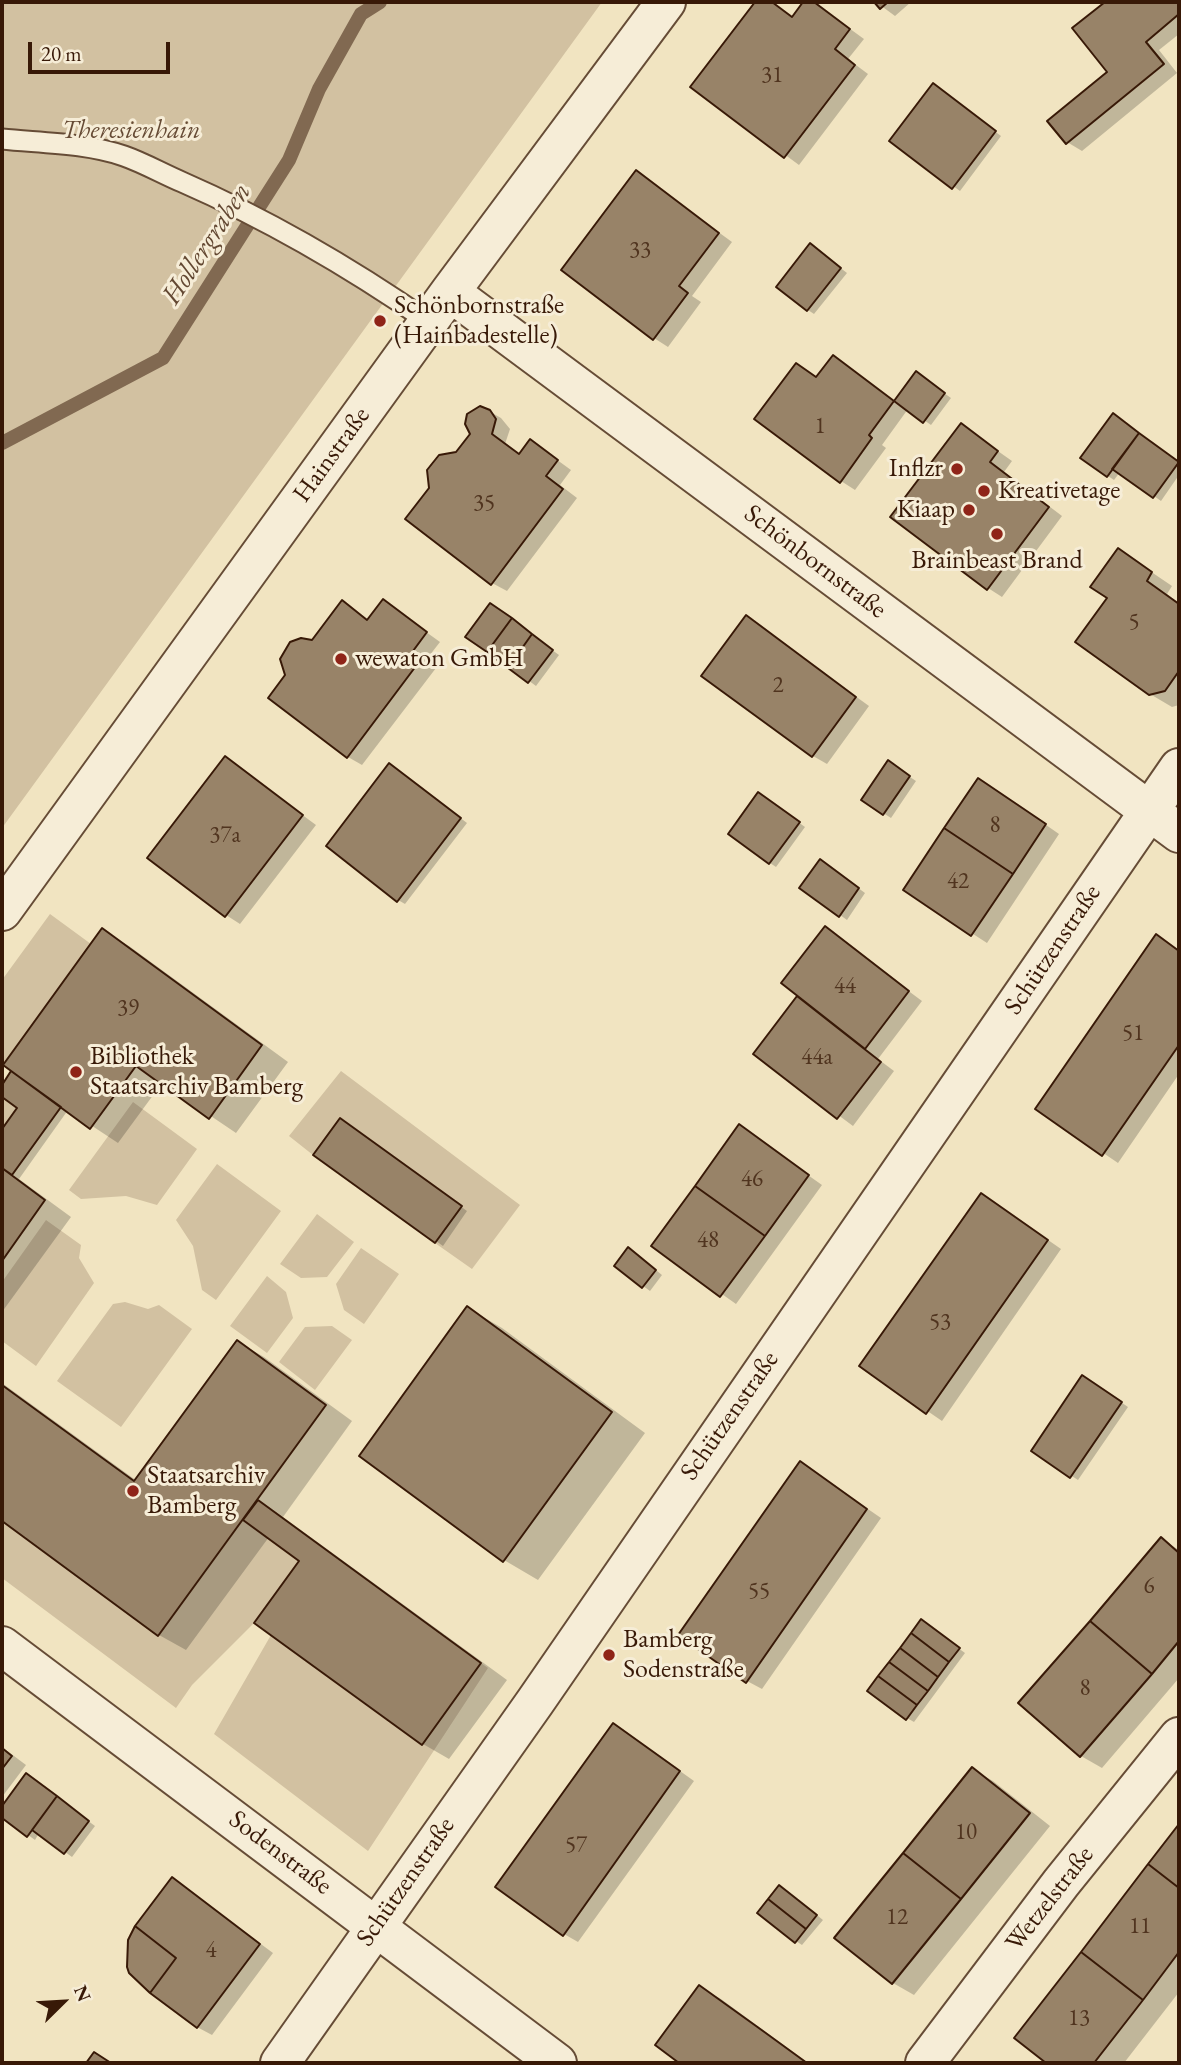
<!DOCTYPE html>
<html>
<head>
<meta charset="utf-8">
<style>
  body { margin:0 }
  #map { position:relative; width:1181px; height:2065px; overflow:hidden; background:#f1e4c1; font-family:"EB Garamond",serif }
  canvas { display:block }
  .frame { position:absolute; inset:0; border:4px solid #381907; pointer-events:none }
  .north { position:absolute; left:28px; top:1967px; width:70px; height:70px; -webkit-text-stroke:5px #f6edd7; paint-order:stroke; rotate:66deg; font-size:19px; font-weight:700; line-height:28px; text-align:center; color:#381907 }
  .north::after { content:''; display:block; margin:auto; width:24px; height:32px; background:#381907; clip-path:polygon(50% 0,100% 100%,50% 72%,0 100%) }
  .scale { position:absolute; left:28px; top:42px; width:142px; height:32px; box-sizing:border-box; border:4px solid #381907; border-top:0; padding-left:9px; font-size:21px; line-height:24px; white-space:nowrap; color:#381907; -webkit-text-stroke:5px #f6edd7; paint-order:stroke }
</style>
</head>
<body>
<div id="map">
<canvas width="1181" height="2065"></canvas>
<div class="frame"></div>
<div class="north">N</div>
<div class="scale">20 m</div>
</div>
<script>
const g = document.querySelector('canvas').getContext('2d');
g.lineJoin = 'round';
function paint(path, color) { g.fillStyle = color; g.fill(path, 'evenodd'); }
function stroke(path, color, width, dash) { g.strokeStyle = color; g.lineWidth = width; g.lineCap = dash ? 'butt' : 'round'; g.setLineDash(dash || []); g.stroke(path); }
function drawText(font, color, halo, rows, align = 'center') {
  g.font = font + ' "EB Garamond",serif'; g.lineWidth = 6; g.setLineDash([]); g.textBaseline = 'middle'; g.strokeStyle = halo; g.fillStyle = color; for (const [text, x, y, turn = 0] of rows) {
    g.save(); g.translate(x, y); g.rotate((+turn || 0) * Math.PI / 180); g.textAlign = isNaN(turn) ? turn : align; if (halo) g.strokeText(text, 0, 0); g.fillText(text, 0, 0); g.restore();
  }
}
const green = new Path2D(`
  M2 2H602L2 828Z
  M50 914 91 944 3 1065 2 980Z
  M341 1071 520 1205 472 1269 435 1243 461 1206 341 1118 313 1155 289 1136Z
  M2 1097 17 1108 2 1129Z
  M133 1102 197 1149 157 1205 126 1196 81 1199 69 1190Z
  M217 1164 281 1211 216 1300 202 1290 193 1246 176 1220Z
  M317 1214 354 1242 327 1277 301 1278 280 1264Z
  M46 1220 81 1245 79 1258 94 1283 36 1366 2 1341V1282Z
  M361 1248 399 1274 364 1324 344 1310 336 1284Z
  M267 1276 286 1292 293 1318 267 1353 230 1326Z
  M125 1302 148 1309 159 1305 192 1329 121 1427 57 1381 113 1304Z
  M332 1326 352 1340 315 1390 279 1362 305 1327Z
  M243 1520 299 1561 254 1623 192 1685 176 1708 2 1578V1521L158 1636Z
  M271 1635 422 1745 481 1663 488 1668 368 1851 214 1734Z`);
const shadow = new Path2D(`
  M757 2H771L793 17 805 2H813L864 39 848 59 868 74 799 165 692 86Z
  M876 2H911L895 16Z
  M1104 2H1179V34L1159 50 1177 73 1082 151 1067 142 1110 72Z
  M940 90 1001 136 960 191 891 141Z
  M636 172 732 242 692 296 701 302 668 347 654 338Z
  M817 250 847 273 814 314 808 310Z
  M833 358 895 402 923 378 951 398 931 425 908 409 882 445 886 448 855 490 841 481 796 365 818 378Z
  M485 409 501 418 510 429 505 444 520 455 531 441 571 470 560 485 577 498 507 591 492 583 457 454Z
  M1120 420 1179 463V475L1161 501 1120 472 1114 480 1108 476Z
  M961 425 1012 461 1004 472 1062 516 1002 597 988 588Z
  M1119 550 1172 586 1167 594 1179 603V705L1172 707 1150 694 1109 597Z
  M383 601 440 642 426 660 436 668 362 765 348 757 287 675 282 658 291 643 313 642 342 603 369 620Z
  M497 610 559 655 536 686 468 636Z
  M746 617 869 706 827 764 813 756Z
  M225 758 316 825 240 924 226 915Z
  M895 767 916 781 891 818 863 800Z
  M396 769 467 823 405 904 398 900Z
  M993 788 1059 834 987 943 905 890Z
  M765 798 805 827 776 867 770 863Z
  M827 865 865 893 847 920 801 887Z
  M825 929 922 1001 878 1059 894 1071 853 1126 756 1054 800 996Z
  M103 931 129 946 288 1062 236 1133 162 1083 118 1143 68 1110 19 1179 71 1217 2 1312V1132L20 1108 2 1095V1088L12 1073 19 1078Z
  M1157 937 1179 951V1074L1118 1163 1037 1108Z
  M347 1124 467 1211 443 1246 316 1154Z
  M740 1127 822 1185 736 1304 654 1246Z
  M995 1203 1061 1249 942 1421 862 1366Z
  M636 1254 662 1275 650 1291 616 1266Z
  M468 1308 502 1328 645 1433 538 1580 504 1560 361 1455Z
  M238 1342 264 1357 352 1421 283 1517 507 1680 449 1759 423 1744 257 1623 302 1561 269 1537 186 1650 159 1635 2 1520V1383L137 1481Z
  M1090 1381 1128 1407 1078 1480 1033 1451Z
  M801 1463 881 1518 762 1689 747 1681Z
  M1161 1539 1179 1550V1678L1102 1768 1081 1756Z
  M928 1626 965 1653 914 1722 907 1718Z
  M628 1734 694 1781 578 1942 564 1934Z
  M2 1747 26 1765 2 1797Z
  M972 1769 993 1781 1050 1826 914 1995 893 1983Z
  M27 1776 95 1826 72 1857 39 1833 35 1840 2 1816V1809Z
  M1179 1827V1992L1124 2063H1049L1017 2038Z
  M173 1879 273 1953 212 2035 197 2027Z
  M787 1891 823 1920 802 1945 796 1941Z
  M700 1987 721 1999 808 2063H682L657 2045Z`);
const stream = new Path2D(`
  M2 443 163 358 289 160 319 89 361 14 380 2`);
const building = new Path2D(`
  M755 2H772L792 17 803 2H814L850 29 835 49 855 65 784 158 690 87Z
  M874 2H888L880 9Z
  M1105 2H1179V14L1146 42 1164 64 1066 144 1047 121 1107 72 1072 28Z
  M933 83 996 131 952 189 889 141Z
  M636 170 719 233 679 286 688 293 653 340 561 270Z
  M810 243 841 268 807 311 776 287Z
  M833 355 894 401 869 435 872 438 840 483 754 419 796 363 816 377Z
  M916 371 945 393 923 423 894 401Z
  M480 406 490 410 496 419 492 434 519 454 530 439 558 460 546 476 563 489 491 585 405 519 429 488 427 470 439 455 456 452 470 434 465 424 467 414Z
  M1113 413 1139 433 1107 477 1080 458Z
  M961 423 998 451 990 462 1049 507 987 590 890 517Z
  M1139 433 1179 462 1153 498 1112 469Z
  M1118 548 1152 572 1147 581 1179 604V671L1165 691 1149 695 1075 642 1107 598 1090 587Z
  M383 599 427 632 413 651 422 658 347 758 268 698 285 675 280 659 290 642 301 638 312 640 342 600 367 620Z
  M490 603 512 618 487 652 465 637Z
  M746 615 856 697 812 757 701 676Z
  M512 618 532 634 508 668 487 652Z
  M532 634 553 650 528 683 508 668Z
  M225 756 303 815 225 917 147 858Z
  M888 760 910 776 883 815 861 800Z
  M389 763 461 818 397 902 326 846Z
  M978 778 1046 824 1013 874 944 828Z
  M758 792 800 822 769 864 728 834Z
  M944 828 1013 874 971 936 903 890Z
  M820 859 859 888 839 917 799 888Z
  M825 926 909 991 865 1049 781 983Z
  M102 928 262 1045 209 1119 136 1066 90 1129 3 1065Z
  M1156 934 1179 951V1045L1102 1156 1035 1109Z
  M797 996 881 1062 837 1119 753 1054Z
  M11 1071 61 1107 12 1175 2 1168V1129L17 1108 2 1097V1085Z
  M340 1118 462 1206 435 1243 313 1155Z
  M739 1124 809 1175 765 1236 695 1186Z
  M2 1168 45 1200 2 1261Z
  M695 1186 765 1236 720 1297 651 1246Z
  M981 1193 1048 1240 926 1414 859 1366Z
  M628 1247 656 1270 642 1288 614 1266Z
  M467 1306 612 1412 503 1562 359 1456Z
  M237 1340 326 1405 158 1636 2 1521V1385L134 1481Z
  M1082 1375 1122 1402 1070 1478 1031 1451Z
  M800 1461 867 1509 746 1683 678 1635Z
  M258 1500 481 1663 422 1745 254 1623 299 1561 243 1520Z
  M1161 1537 1179 1553V1641L1152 1674 1090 1621Z
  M921 1619 960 1648 949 1662 911 1633Z
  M1090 1621 1152 1674 1080 1757 1018 1703Z
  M911 1633 949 1662 938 1677 900 1648Z
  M900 1648 938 1677 928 1691 889 1662Z
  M889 1662 928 1691 917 1705 878 1676Z
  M878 1676 917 1705 906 1720 867 1691Z
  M613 1723 680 1771 563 1936 495 1887Z
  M2 1748 12 1756 2 1769Z
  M972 1767 1030 1813 961 1899 903 1853Z
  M26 1773 57 1796 27 1837 2 1818V1806Z
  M57 1796 89 1821 64 1854 32 1830Z
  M1179 1824V1888L1148 1864Z
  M903 1853 961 1899 892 1984 834 1938Z
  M1148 1864 1179 1888V1952L1143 2000 1081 1952Z
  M172 1877 260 1944 197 2028 150 1993 176 1958 135 1926Z
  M779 1885 817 1915 806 1929 768 1899Z
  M768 1899 806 1929 795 1943 757 1913Z
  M135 1926 176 1958 150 1993 129 1973 127 1967 128 1940Z
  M1081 1952 1143 2000 1094 2063H1046L1014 2038Z
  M699 1985 763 2031 807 2063H679L655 2045Z
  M94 2052 111 2063H86Z`);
const service = new Path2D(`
  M2 139C41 143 86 143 124 156 144 163 163 174 182 182 269 220 351 268 429 322`);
const minor = new Path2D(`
  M450 292 1179 833
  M2 911 450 292 666 2
  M2 1646 557 2063
  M280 2063 535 1702 1179 768
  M925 2063 1061 1883 1179 1737`);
const markers = [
  [380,321,7,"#8f2418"],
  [957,469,7,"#8f2418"],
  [984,491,7,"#8f2418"],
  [969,510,7,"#8f2418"],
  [997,534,7,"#8f2418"],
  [341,659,7,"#8f2418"],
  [76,1072,7,"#8f2418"],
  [133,1491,7,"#8f2418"],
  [609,1655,7,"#8f2418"]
];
const numberNames = [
  ["31",772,76],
  ["33",640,251],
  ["1",820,427],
  ["35",484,504],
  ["5",1134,623],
  ["2",778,686],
  ["8",995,826],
  ["37a",225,836],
  ["42",958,882],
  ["44",845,987],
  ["39",128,1009],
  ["51",1133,1034],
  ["44a",817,1058],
  ["46",752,1180],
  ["48",708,1241],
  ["53",940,1323],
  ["6",1149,1587],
  ["55",759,1592],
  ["8",1085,1689],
  ["10",966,1833],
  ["57",576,1846],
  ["12",897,1918],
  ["11",1140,1927],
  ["4",211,1951],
  ["13",1079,2019]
];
const parkNames = [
  ["Theresienhain",131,131]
];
const poiNames = [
  ["Schönbornstraße",394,306],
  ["(Hainbadestelle)",394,336],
  ["Inflzr",943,469,"right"],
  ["Kreativetage",998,491],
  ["Kiaap",955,510,"right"],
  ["Brainbeast Brand",997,561,"center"],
  ["wewaton GmbH",355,659],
  ["Bibliothek",90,1057],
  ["Staatsarchiv Bamberg",90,1087],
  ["Staatsarchiv",147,1476],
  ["Bamberg",147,1506],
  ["Bamberg",623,1640],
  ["Sodenstraße",623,1670]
];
const streetNames = [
  ["Hainstraße",332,455,-54],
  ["Schönbornstraße",815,562,37],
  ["Schützenstraße",1053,950,-56],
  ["Schützenstraße",730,1416,-55],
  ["Sodenstraße",280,1853,37],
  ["Schützenstraße",406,1882,-55],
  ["Wetzelstraße",1050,1899,-52]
];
const waterNames = [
  ["Hollergraben",207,244,-57]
];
paint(green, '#d2c1a1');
paint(shadow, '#0003');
stroke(stream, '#816951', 14);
paint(building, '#988368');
stroke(building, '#381907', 2);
stroke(service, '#664c36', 23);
stroke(minor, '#664c36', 42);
stroke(service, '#f6edd7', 19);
stroke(minor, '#f6edd7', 38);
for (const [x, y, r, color] of markers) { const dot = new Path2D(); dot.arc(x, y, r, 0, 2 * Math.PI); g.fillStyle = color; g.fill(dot); stroke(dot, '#f6edd7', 2.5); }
drawText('23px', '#50341f', null, numberNames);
drawText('italic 26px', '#664b35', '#f6edd7', parkNames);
drawText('26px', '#381907', '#f6edd7', poiNames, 'left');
drawText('26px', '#381907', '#f6edd7', streetNames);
drawText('italic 28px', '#634832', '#f6edd7', waterNames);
</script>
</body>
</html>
